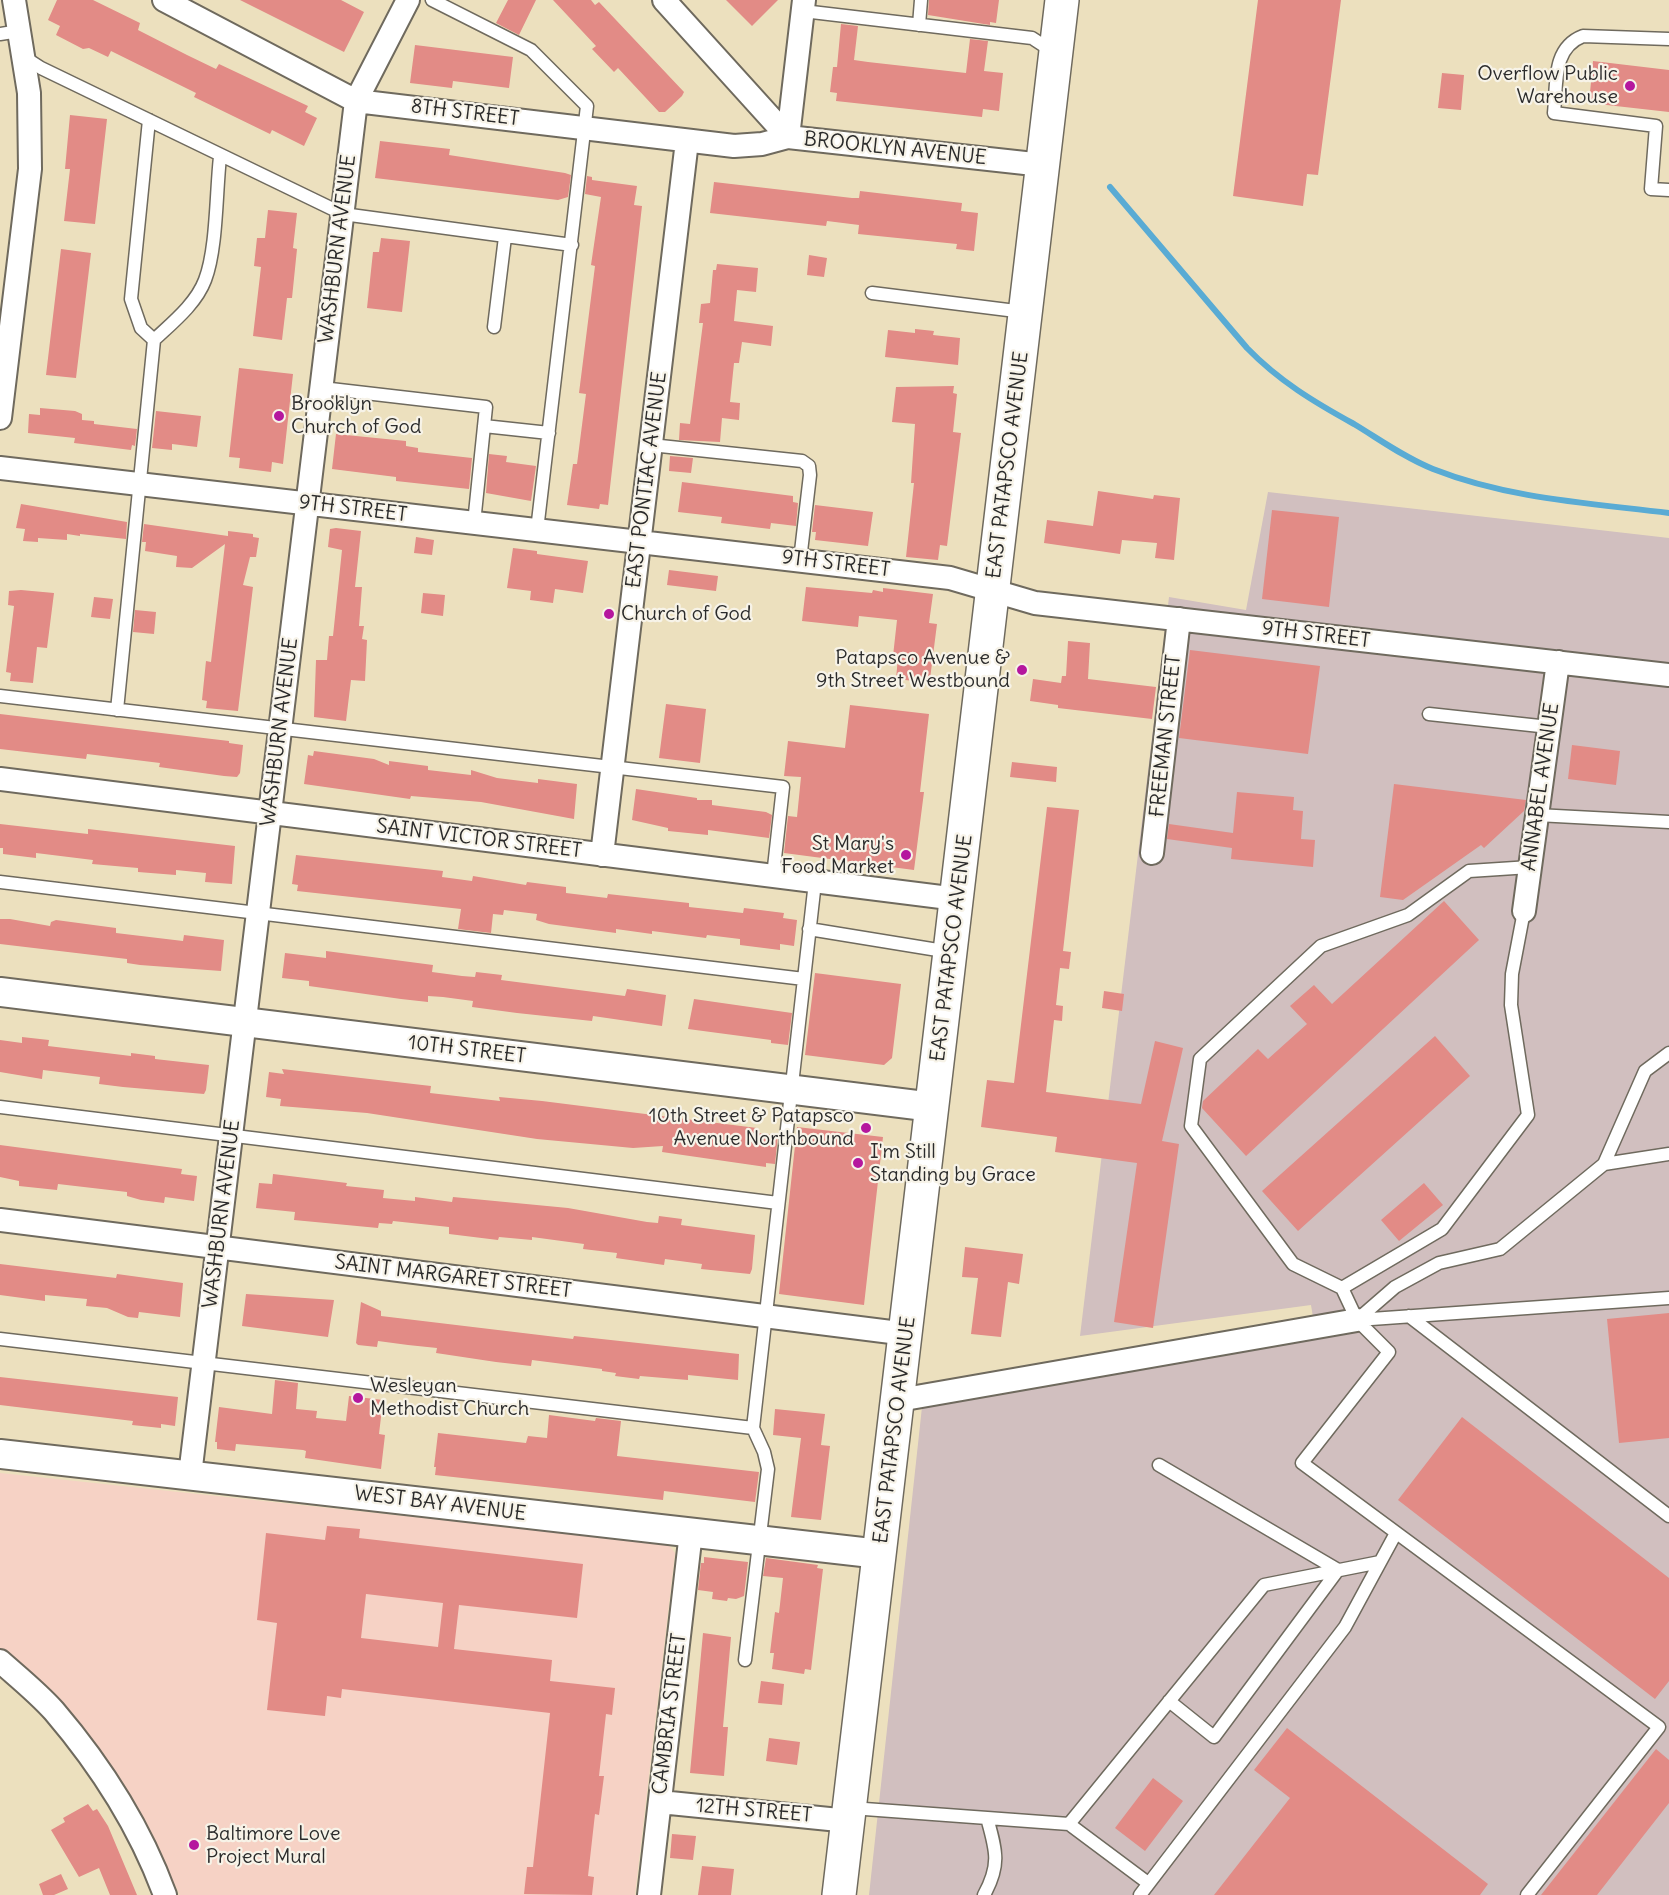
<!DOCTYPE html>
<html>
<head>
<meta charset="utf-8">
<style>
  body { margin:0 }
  canvas { display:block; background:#ece0be }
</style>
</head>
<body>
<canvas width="1669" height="1895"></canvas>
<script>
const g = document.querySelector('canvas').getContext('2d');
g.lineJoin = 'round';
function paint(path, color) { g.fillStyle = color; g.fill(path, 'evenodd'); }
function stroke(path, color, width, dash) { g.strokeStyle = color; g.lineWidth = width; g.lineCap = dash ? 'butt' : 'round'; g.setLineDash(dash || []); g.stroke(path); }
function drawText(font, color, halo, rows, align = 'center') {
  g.font = font + ' Delius,sans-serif'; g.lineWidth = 4.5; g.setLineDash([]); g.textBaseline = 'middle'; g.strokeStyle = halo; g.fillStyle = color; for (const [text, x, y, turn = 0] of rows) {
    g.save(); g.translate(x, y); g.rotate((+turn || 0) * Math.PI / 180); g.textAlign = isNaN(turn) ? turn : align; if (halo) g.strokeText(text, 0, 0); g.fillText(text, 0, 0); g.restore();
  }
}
const built = new Path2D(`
  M0 1473 668 1544 675 1553 635 1895H180L141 1819 0 1648Z`);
const industrial = new Path2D(`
  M1268 492 1669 538V1895H869L922 1407 1316 1335 1311 1305 1080 1336 1169 597 1246 610Z`);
const stream = new Path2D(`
  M1110 187 1247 348C1279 381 1314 402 1354 424 1379 439 1405 458 1433 469 1509 499 1589 503 1669 513`);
const building = new Path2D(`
  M57 0H93L140 23 138 30 187 55 216 69 219 64 308 106 305 112 317 118 304 146 272 130 270 134 194 97 196 93 111 51 108 57 89 48 83 49 56 35 60 26 48 20Z
  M240 0H341L364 12 344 52Z
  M508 0H536L519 35 496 23Z
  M553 0H591L595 5 599 2 684 92 682 96 665 112H659L618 68 614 72 592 49 596 46Z
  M726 0H778L752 26Z
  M929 0H999L996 23 990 22V25L928 15Z
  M1258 0H1341L1318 175 1307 174 1303 206 1233 196Z
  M841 24 858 26 854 60 868 62 966 73 970 39 988 41 984 71 1003 73 999 111 983 109 982 117 836 101 837 93 830 92 833 67H837Z
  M415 45 513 57 509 88 453 81 452 88 410 83Z
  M1593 61 1669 70V112L1589 103Z
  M1442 73 1464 75 1461 110 1438 108Z
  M70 115 107 119 95 224 64 221 70 169H65Z
  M380 141 450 149 449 155 565 173 571 175 568 197 558 200 375 178Z
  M587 176 592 177V180L637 186 634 205 642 206 608 505 600 504 599 509 567 505 573 464H577L586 394 579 393 595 266 591 265 601 197 585 194Z
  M714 182 852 198H859L860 191 962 203 961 211 978 213 974 251 956 249 957 244 858 234 859 225 827 221 826 226 710 213Z
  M268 210 297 213 293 248 297 249 292 298H287L282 340 253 336 261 267 254 266 257 238H265Z
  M381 238 410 241 402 312 367 308 373 252H379Z
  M61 249 91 253 76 378 46 375Z
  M809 255 827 258 824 277 807 275Z
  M717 264 758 268 756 292 737 290 734 321 773 326 771 346 742 342 739 363H734L730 402 740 403 739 420 722 418 720 442 679 440 680 423 690 424 703 323H699L701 304 710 303 713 270H716Z
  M915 329 934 331 933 335 960 338 958 365 885 357 888 330 915 333Z
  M239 368 293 374 283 464 272 462 271 472 239 468 240 458 229 457Z
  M954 386 953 393 957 394 953 432 961 433 947 546 940 545 938 560 906 557 914 483H911L915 424 892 422 896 387Z
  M40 408 75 411 82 414V420L94 421V424L137 429 135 446 132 445 131 450 74 443 75 438 28 433 29 414 40 415Z
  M156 411 201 416 197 447 172 444V450L152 448Z
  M336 434 406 441V446L418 448V452L472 458 469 489 396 481V477L332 469Z
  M489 454 507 456 506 462 536 466 531 501 486 493Z
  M670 456 693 458 691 473 669 471Z
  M682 482 793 496V502L798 503 796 526 771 523 770 529 721 523 722 517 678 512Z
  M1098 491 1153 499 1154 495 1180 498 1174 560 1155 558 1157 543 1122 540 1120 554 1044 543 1047 520 1093 526Z
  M21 504 127 522 126 539 80 534V536L67 534V540L38 538V542L23 541 25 529 16 528Z
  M815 505 873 512 868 546 815 540 816 532H812Z
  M1272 510 1339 517 1329 607 1262 599Z
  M144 524 228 536V531L253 534V537L259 538 256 557H250L243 585 253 587 238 711 206 708 207 701 202 700 206 661 211 662 225 544 192 568 176 567 177 556 145 551 146 542H142Z
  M336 528 361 531 355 587H362L359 626H364L362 639 367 640 365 681 351 680 346 721 314 717 316 660H327L329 636H333L342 550 328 547 330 529Z
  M416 537 434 540 432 555 414 553Z
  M513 548 537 551V554L588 561 583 593 555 589 553 603 530 600 531 591 507 588Z
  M669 570 718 576 716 591 667 585Z
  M806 587 872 593 873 590 883 592V588L933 594 929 623 937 624 930 679H923V682L896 679 898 657 893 656 897 620 859 616 858 627 802 621Z
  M21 590 54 593 47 648 37 647 33 683 10 681 11 673 6 672 14 606 8 605 9 591Z
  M423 593 445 595 443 616 421 613Z
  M94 597 113 599 110 619 91 617Z
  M135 610 156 612 154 634 133 632Z
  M1068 641 1090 643 1088 679 1156 687 1152 719 1058 708V705L1030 701 1033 679 1061 683 1062 676H1066Z
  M1190 650 1320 666 1308 754 1179 738Z
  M666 704 706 709 700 763 659 758Z
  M850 705 929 714 920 792H924L914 870 784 853 788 816 797 817 801 777 784 776 788 741 845 748Z
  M0 714 229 741V743L243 745 240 773 237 777 224 776 159 767 160 763 87 754 86 759 0 749Z
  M1572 745 1620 751 1616 785 1568 779Z
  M314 751 374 759 389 765V761L428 766V770L471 775V770L497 778 538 783V779L577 784 574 819 481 802 411 796 410 799 304 784 308 755 313 756Z
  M1012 762 1057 767 1056 782 1010 777Z
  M1394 784 1526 800 1524 811 1484 848 1481 845 1403 900 1380 897Z
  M636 789 697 798V800H712V805L766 812 772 815 769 838 708 830V835L668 831V828L632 820Z
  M1237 792 1294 797 1293 810 1303 811 1301 839 1315 840 1313 867 1231 859 1232 848 1167 839 1169 824 1233 833Z
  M1047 807 1079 810 1063 951 1071 952 1069 969 1060 968 1056 1005 1063 1006 1062 1021 1054 1020 1046 1092 1141 1104 1155 1041 1183 1048 1162 1141 1179 1144 1153 1328 1114 1322 1137 1163 1055 1152 1057 1137 981 1127 987 1080 1014 1083Z
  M0 824 88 834V829L235 846 232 884 205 882 206 873 176 870V875L138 872V868L92 864 93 860 36 853V858L3 854V848H0Z
  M296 855 443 871 442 877 472 881 473 876 526 885 527 882 566 887V893L607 898 608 894 689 903V907L717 910 743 913 744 908 784 913 783 918 797 920 794 946 780 944V950L740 945V939L707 935 706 938 652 931V934L616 929V933L549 924 536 920 537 914 504 910 503 915 493 914 491 933 458 929 461 909 297 891 298 885 292 884Z
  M1444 901 1479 940 1246 1156 1202 1108 1203 1101 1258 1049 1268 1059 1307 1024 1290 1006 1314 985 1332 1004Z
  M0 919H10L50 926 51 922 56 920 116 928V933L183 941 184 935 224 940 221 971 140 965 127 963V959L0 944Z
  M326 951 433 965 432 972 462 976 475 977 476 972 502 975 501 980 625 996 627 989 666 995 662 1026 593 1016 592 1021 517 1013 472 1007 473 1001 443 997 428 996V1002L401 999 309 986V981L282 978 285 953 326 958Z
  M815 973 901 984 892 1058 884 1065 805 1055Z
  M1104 991 1124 994 1122 1011 1102 1008Z
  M694 999 792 1013 788 1045 771 1043V1040L688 1029Z
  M1435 1036 1470 1076 1298 1231 1262 1191Z
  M22 1037 49 1040 48 1046 131 1056V1053L155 1056V1059L209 1065 206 1090 204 1094 123 1087 99 1084 100 1077 43 1070 42 1079 0 1072V1040L22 1043Z
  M282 1069 431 1086 430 1093 500 1101 499 1097 542 1101 757 1128V1133L778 1135 775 1164 766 1163V1167L662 1152 663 1146 633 1148 537 1139 367 1113 280 1106 281 1099 266 1097 269 1072 284 1074Z
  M797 1127 883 1137 864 1305 779 1294Z
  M0 1145 182 1169 181 1174 197 1176 194 1201 165 1197 164 1203 141 1200 127 1196V1192L58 1184 57 1190 19 1186V1181L0 1177Z
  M273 1174 347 1183 346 1186 384 1190 383 1198 415 1201V1197L452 1202 453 1197 568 1208 647 1222 658 1223 659 1216 682 1219 681 1225 755 1235 752 1269 750 1274 701 1269 702 1264 665 1259 664 1265 616 1258 617 1253 583 1249 584 1244 532 1237V1240L499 1237 498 1240 449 1234V1227L393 1221 392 1224 379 1223 378 1228 294 1220 295 1212 256 1208 259 1183 272 1184Z
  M1424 1183 1443 1205 1399 1241 1381 1220Z
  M965 1247 1023 1254 1019 1284 1008 1282 1001 1337 971 1334 978 1278 962 1277Z
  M0 1264 116 1278 117 1274 183 1283 180 1317 139 1312 138 1318 128 1317 107 1308 86 1306 87 1299 45 1295V1301L0 1295Z
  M246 1294 334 1300 328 1337 242 1326Z
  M361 1302 381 1311V1316L573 1339 574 1336 739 1354 738 1380 688 1375V1380L640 1376 639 1379 615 1376 616 1373 602 1371V1369L532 1360 531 1366 496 1362 436 1353 437 1348 408 1345 378 1341 377 1347 358 1345 356 1343Z
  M1669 1313V1438L1619 1443 1607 1319Z
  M0 1377 178 1397 175 1426 161 1424V1428L132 1425 133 1421 0 1405Z
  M275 1380 298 1383 296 1409 317 1411 316 1418 346 1421 349 1396 383 1400 379 1434 385 1435 381 1469 305 1458 306 1451 303 1450 236 1444 235 1451 217 1449V1442H215L219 1407 272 1414Z
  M775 1409 825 1414 821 1445 830 1446 821 1520 791 1517 801 1438 773 1435Z
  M549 1415 595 1421 596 1418 621 1421 617 1456 759 1472 755 1502 664 1491 663 1500 435 1475 436 1467H434L438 1433 526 1443 528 1436 547 1438Z
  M1462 1417 1669 1578V1681L1655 1699 1398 1500Z
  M327 1526 360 1529 359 1538 583 1564 577 1618 459 1605 454 1649 552 1660 550 1681 615 1688 612 1715 606 1714 599 1776H604L599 1815 595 1814 588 1876 594 1877 592 1895 524 1894 527 1867H533L550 1713 342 1689 341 1698 327 1696 325 1716 267 1710 277 1623 257 1620 266 1533 325 1540ZM366 1594 443 1603 438 1647 361 1638Z
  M704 1557 748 1562 744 1596 736 1599 728 1598 727 1601 712 1599 713 1592 698 1590 701 1563H704Z
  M766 1558 818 1565 817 1568 823 1569 811 1670 805 1669 804 1674 772 1669 774 1653H770L775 1612 779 1613 783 1578 763 1576Z
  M703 1633 731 1637 723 1727H728L724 1776 690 1773Z
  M761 1681 784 1684 782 1705 758 1703Z
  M1287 1728 1488 1884 1480 1895H1214L1290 1798 1254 1770Z
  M769 1738 800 1742 797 1765 766 1761Z
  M1656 1749 1669 1760V1803L1597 1895H1541Z
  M1153 1778 1183 1801 1145 1851 1115 1828Z
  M88 1804 93 1811 97 1809 108 1826 137 1895H110L99 1868 79 1877 51 1830 65 1822 63 1818Z
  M672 1834 696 1836 693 1860 670 1858Z
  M702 1866 734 1869 731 1895H698Z
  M61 1874 68 1889 54 1895H43L39 1884Z`);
const service = new Path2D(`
  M432 0 531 50 587 106 537 530
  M803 11 1032 38 1052 51
  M919 25 921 0
  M0 34 19 31
  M1669 39 1583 36C1552 48 1557 83 1554 113L1656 126 1651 189 1669 190
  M24 57 41 68 343 214 572 245
  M149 120 131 299 141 328 154 340C172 323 196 304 205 280 217 249 216 192 220 157
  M872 293 1024 312
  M494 327 505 237
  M322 388 486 407 474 523
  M484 426 549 433
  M651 445 802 461 809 466 810 475 800 560
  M0 696 783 787 773 876
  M117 710 154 340
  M1429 714 1549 727
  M1537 815 1669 822
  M0 882 804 979
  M1524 911 1512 974 1511 1005 1528 1115 1442 1229 1342 1288 1293 1264 1191 1126 1200 1059 1321 946 1408 915 1469 871 1530 867
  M809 929 950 952
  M0 1107 778 1203
  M1604 1164 1669 1154
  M1342 1288 1357 1320 1389 1352 1302 1463 1659 1727 1527 1895
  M1409 1316 1669 1516
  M1357 1320 1395 1287 1439 1263 1500 1249 1604 1164 1645 1071 1669 1053
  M1357 1320 1669 1298
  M0 1339 753 1428
  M1159 1465 1338 1570 1214 1737 1169 1701
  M745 1660 768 1469 764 1452 753 1428 815 882
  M851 1808 1069 1824 1148 1883
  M1069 1824 1264 1585 1380 1562
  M984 1895C1001 1864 996 1850 987 1818
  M1140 1895 1345 1627 1396 1533`);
const minor = new Path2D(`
  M164 0 356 101 734 146 762 144 788 137
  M664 0 788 137 1043 165
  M788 137 804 0
  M0 418 30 169 29 93 14 0
  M0 468 950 578 1035 603 1669 675
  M0 779 957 899
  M1152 853 1179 619
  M602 855 687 141
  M1524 911 1558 662
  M0 1220 907 1334
  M899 1400 1357 1320
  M190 1475 356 101 408 0
  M0 1661C18 1677 38 1693 54 1711 101 1766 140 1827 165 1895
  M660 1802 849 1821
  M649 1895 691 1532`);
const tertiary = new Path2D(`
  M0 992 933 1107
  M0 1454 880 1554`);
const secondary = new Path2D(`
  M839 1895 1062 0`);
const markers = [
  [1630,86,6,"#b5179e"],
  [279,416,6,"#b5179e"],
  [609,614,6,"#b5179e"],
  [1022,670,6,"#b5179e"],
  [906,855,6,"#b5179e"],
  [866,1128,6,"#b5179e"],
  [858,1163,6,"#b5179e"],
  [358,1398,6,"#b5179e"],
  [194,1845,6,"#b5179e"]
];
const poiNames = [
  ["Overflow Public",1618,74,"right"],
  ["Warehouse",1618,97,"right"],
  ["Brooklyn",291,404],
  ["Church of God",291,427],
  ["Church of God",621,614],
  ["Patapsco Avenue &",1010,658,"right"],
  ["9th Street Westbound",1010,681,"right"],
  ["St Mary's",894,844,"right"],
  ["Food Market",894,867,"right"],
  ["10th Street & Patapsco",854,1116,"right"],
  ["Avenue Northbound",854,1139,"right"],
  ["I'm Still",870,1152],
  ["Standing by Grace",870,1175],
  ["Wesleyan",370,1386],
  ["Methodist Church",370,1409],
  ["Baltimore Love",206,1834],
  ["Project Mural",206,1857]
];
const streetNames = [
  ["8TH STREET",465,113,7],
  ["BROOKLYN AVENUE",895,149,6],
  ["WASHBURN AVENUE",338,249,-83],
  ["EAST PATAPSCO AVENUE",1008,465,-83],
  ["EAST PONTIAC AVENUE",647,480,-83],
  ["9TH STREET",353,509,7],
  ["9TH STREET",836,564,7],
  ["9TH STREET",1316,635,7],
  ["WASHBURN AVENUE",280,732,-83],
  ["FREEMAN STREET",1166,736,-84],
  ["ANNABEL AVENUE",1541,787,-82],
  ["SAINT VICTOR STREET",479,839,7],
  ["EAST PATAPSCO AVENUE",952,948,-83],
  ["10TH STREET",467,1050,7],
  ["WASHBURN AVENUE",222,1214,-83],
  ["SAINT MARGARET STREET",453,1277,7],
  ["EAST PATAPSCO AVENUE",895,1430,-83],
  ["WEST BAY AVENUE",440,1504,7],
  ["CAMBRIA STREET",670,1714,-83],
  ["12TH STREET",754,1811,5]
];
paint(built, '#f6d2c5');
paint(industrial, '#d1bfbf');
stroke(stream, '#59abd4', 6);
paint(building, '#e28b86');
stroke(service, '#6f6a5e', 15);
stroke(minor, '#6f6a5e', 26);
stroke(tertiary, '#6f6a5e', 32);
stroke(secondary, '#6f6a5e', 36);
stroke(service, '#fff', 12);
stroke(minor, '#fff', 22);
stroke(tertiary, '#fff', 28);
stroke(secondary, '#fff', 33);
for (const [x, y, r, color] of markers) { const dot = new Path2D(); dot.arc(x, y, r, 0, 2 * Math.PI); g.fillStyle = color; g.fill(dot); stroke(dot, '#f7f3e8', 2); }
drawText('20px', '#2b2b2b', '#f7f3e8', poiNames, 'left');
drawText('20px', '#2b2b2b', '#f7f3e8', streetNames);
</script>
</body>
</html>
